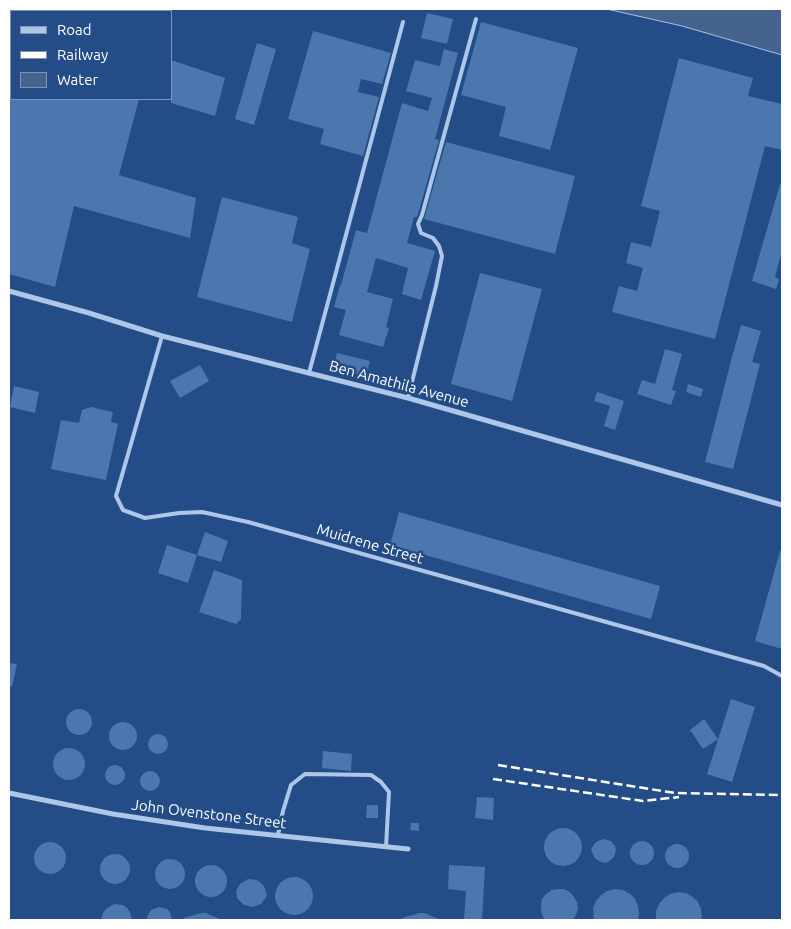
<!DOCTYPE html>
<html>
<head>
<meta charset="utf-8">
<style>
  body { margin:0 }
  #map { position:relative; width:791px; height:929px; overflow:hidden; background:#244c86; font-family:Ubuntu,sans-serif }
  canvas { display:block }
  .frame { position:absolute; inset:0; border:10px solid #fff; pointer-events:none }
  .legend { position:absolute; left:10px; top:10px; width:162px; height:90px; box-sizing:border-box; background:#244c86; border:1px solid #7c94b6; margin:0; padding:6px 9px; list-style:none; font-size:15px; color:#fff }
  .legend li { display:flex; align-items:center; gap:10px; height:25px }
  .legend b { width:25px; border:1px solid #7c94b6 }
</style>
</head>
<body>
<div id="map">
<canvas width="791" height="929"></canvas>
<div class="frame"></div>
<ul class="legend">
<li><b style="height:6px;background:#aec7e9"></b>Road</li>
<li><b style="height:6px;background:#fff"></b>Railway</li>
<li><b style="height:14px;background:#46638d"></b>Water</li>
</ul>
</div>
<script>
const g = document.querySelector('canvas').getContext('2d');
g.lineJoin = 'round';
function paint(path, color) { g.fillStyle = color; g.fill(path, 'evenodd'); }
function stroke(path, color, width, dash) { g.strokeStyle = color; g.lineWidth = width; g.lineCap = dash ? 'butt' : 'round'; g.setLineDash(dash || []); g.stroke(path); }
function drawText(font, color, halo, rows, align = 'center') {
  g.font = font + ' Ubuntu,sans-serif'; g.lineWidth = 5; g.setLineDash([]); g.textBaseline = 'middle'; g.strokeStyle = halo; g.fillStyle = color; for (const [text, x, y, turn = 0] of rows) {
    g.save(); g.translate(x, y); g.rotate((+turn || 0) * Math.PI / 180); g.textAlign = isNaN(turn) ? turn : align; if (halo) g.strokeText(text, 0, 0); g.fillText(text, 0, 0); g.restore();
  }
}
const water = new Path2D(`
  M607 9H782V55L682 26Z`);
const building = new Path2D(`
  M427 13 453 19 447 44 421 38Z
  M481 22 578 48 550 150 499 136 506 107 461 95Z
  M313 31 391 53 382 84 361 79 358 92 379 97 363 156 320 144 324 129 288 119Z
  M257 43 276 49 254 125 235 119Z
  M444 49 458 53 435 139 439 140 418 214 417 217H414L407 243 435 251 421 300 402 294 408 268 376 258 367 292 393 299 386 327 389 328 383 347 339 335 346 310 334 307 340 285H341L356 230 367 233 402 103 428 111 432 98 406 91 415 60 440 66Z
  M679 58 753 78 748 96 782 104V150L765 146 715 339 612 312 619 286 637 291 643 268 626 263 631 242 651 247 660 211 641 206Z
  M171 60 225 78 215 116 171 103Z
  M9 99H139L119 175 196 198 190 238 74 206 55 287 9 274Z
  M446 142 575 176 555 254 424 219Z
  M780 184 782 185V251L775 276 779 280 776 289 752 281Z
  M222 197 298 217 292 243 310 249 292 322 197 297Z
  M480 273 542 289 512 401 451 384Z
  M741 325 761 331 752 362 760 364 733 469 705 462 732 357Z
  M665 349 682 354 672 390 676 391 671 405 637 394 642 380 655 384Z
  M337 353 370 361 366 376 333 368Z
  M200 365 209 381 180 398 170 381Z
  M688 384 703 389 701 397 686 392Z
  M14 386 39 392 35 413 10 407Z
  M597 392 624 401 615 430 604 426 610 406 594 401Z
  M91 407 113 412 111 422 118 424 106 480 51 469 61 420 79 423 82 410Z
  M399 512 660 586 651 619 390 545Z
  M205 532 228 541 221 562 197 555Z
  M167 545 197 555 188 583 158 573Z
  M780 551H782V649L755 641Z
  M214 570 242 580 241 619 236 624 199 612Z
  M9 663 17 664 12 687 9 686Z
  M731 699 755 707 732 782 707 774Z
  M66 722a13 13 0 1 1 26 0a13 13 0 1 1-26 0Z
  M704 719 718 739 703 749 690 730Z
  M109 736a14 14 0 1 1 28 0a14 14 0 1 1-28 0Z
  M148 744a10 10 0 1 1 20 0a10 10 0 1 1-20 0Z
  M53 764a16 16 0 1 1 32 0a16 16 0 1 1-32 0Z
  M323 751 352 754 351 771 322 768Z
  M105 775a10 10 0 1 1 20 0a10 10 0 1 1-20 0Z
  M140 781a10 10 0 1 1 20 0a10 10 0 1 1-20 0Z
  M477 797 494 798 493 820 475 818Z
  M367 805H378V818H366Z
  M411 823H419V831L410 830Z
  M544 847a19 19 0 1 1 38 0a19 19 0 1 1-38 0Z
  M603 839 611 841 615 846 616 850 614 857 608 862 604 863 597 860 594 857 591 849 596 842Z
  M630 853a12 12 0 1 1 24 0a12 12 0 1 1-24 0Z
  M34 858a16 16 0 1 1 32 0a16 16 0 1 1-32 0Z
  M665 856a12 12 0 1 1 24 0a12 12 0 1 1-24 0Z
  M100 869a15 15 0 1 1 30 0a15 15 0 1 1-30 0Z
  M155 874a15 15 0 1 1 30 0a15 15 0 1 1-30 0Z
  M449 865 485 867 482 920H464L466 891 448 889Z
  M195 881a16 16 0 1 1 32 0a16 16 0 1 1-32 0Z
  M275 896a19 19 0 1 1 38 0a19 19 0 1 1-38 0Z
  M248 879 257 880 261 883 264 886 267 896 261 904 253 907 244 905 237 898 236 891 240 884Z
  M558 889H564L570 892 574 897 577 902 578 909 576 915 573 920H546L543 917 541 911V905L542 899 546 894 552 890Z
  M615 889 623 890 630 894 635 899 638 906 639 914 638 920H594L593 908 596 901 601 895 607 891Z
  M678 892 686 893 693 897 698 902 701 909 702 920H656V911L659 904 664 898 670 894Z
  M114 904 123 905 127 908 130 912 132 920H101L103 913 106 909Z
  M159 907 167 909 170 912 172 920H146L149 913 151 910Z
  M202 913H206L222 920H184V918Z
  M420 913H424L441 920H402V918Z`);
const service = new Path2D(`
  M162 336 116 496 123 510 145 518 179 513 202 512 248 522 764 666 782 676
  M309 373 403 22
  M408 398 436 286 442 256 439 246 433 238 421 233 418 224 422 215 476 19
  M278 835 283 811 291 785 305 774 371 775 381 782 389 792 386 847`);
const minor = new Path2D(`
  M9 291 89 313 162 336 408 398 782 505
  M9 793 113 814 205 828 408 849`);
const rail = new Path2D(`
  M498 765 675 793 782 795
  M493 779 643 801 679 797`);
const streetNames = [
  ["Ben Amathila Avenue",399,384,15],
  ["Muidrene Street",370,544,16],
  ["John Ovenstone Street",209,814,7]
];
paint(water, '#46638d');
stroke(water, '#a2c2ea', 1);
paint(building, '#4c76ae');
stroke(service, '#aec7e9', 4);
stroke(minor, '#aec7e9', 5);
stroke(rail, '#fff', 2.5, [9, 4]);
drawText('15px', '#fff', '#244c86', streetNames);
</script>
</body>
</html>
